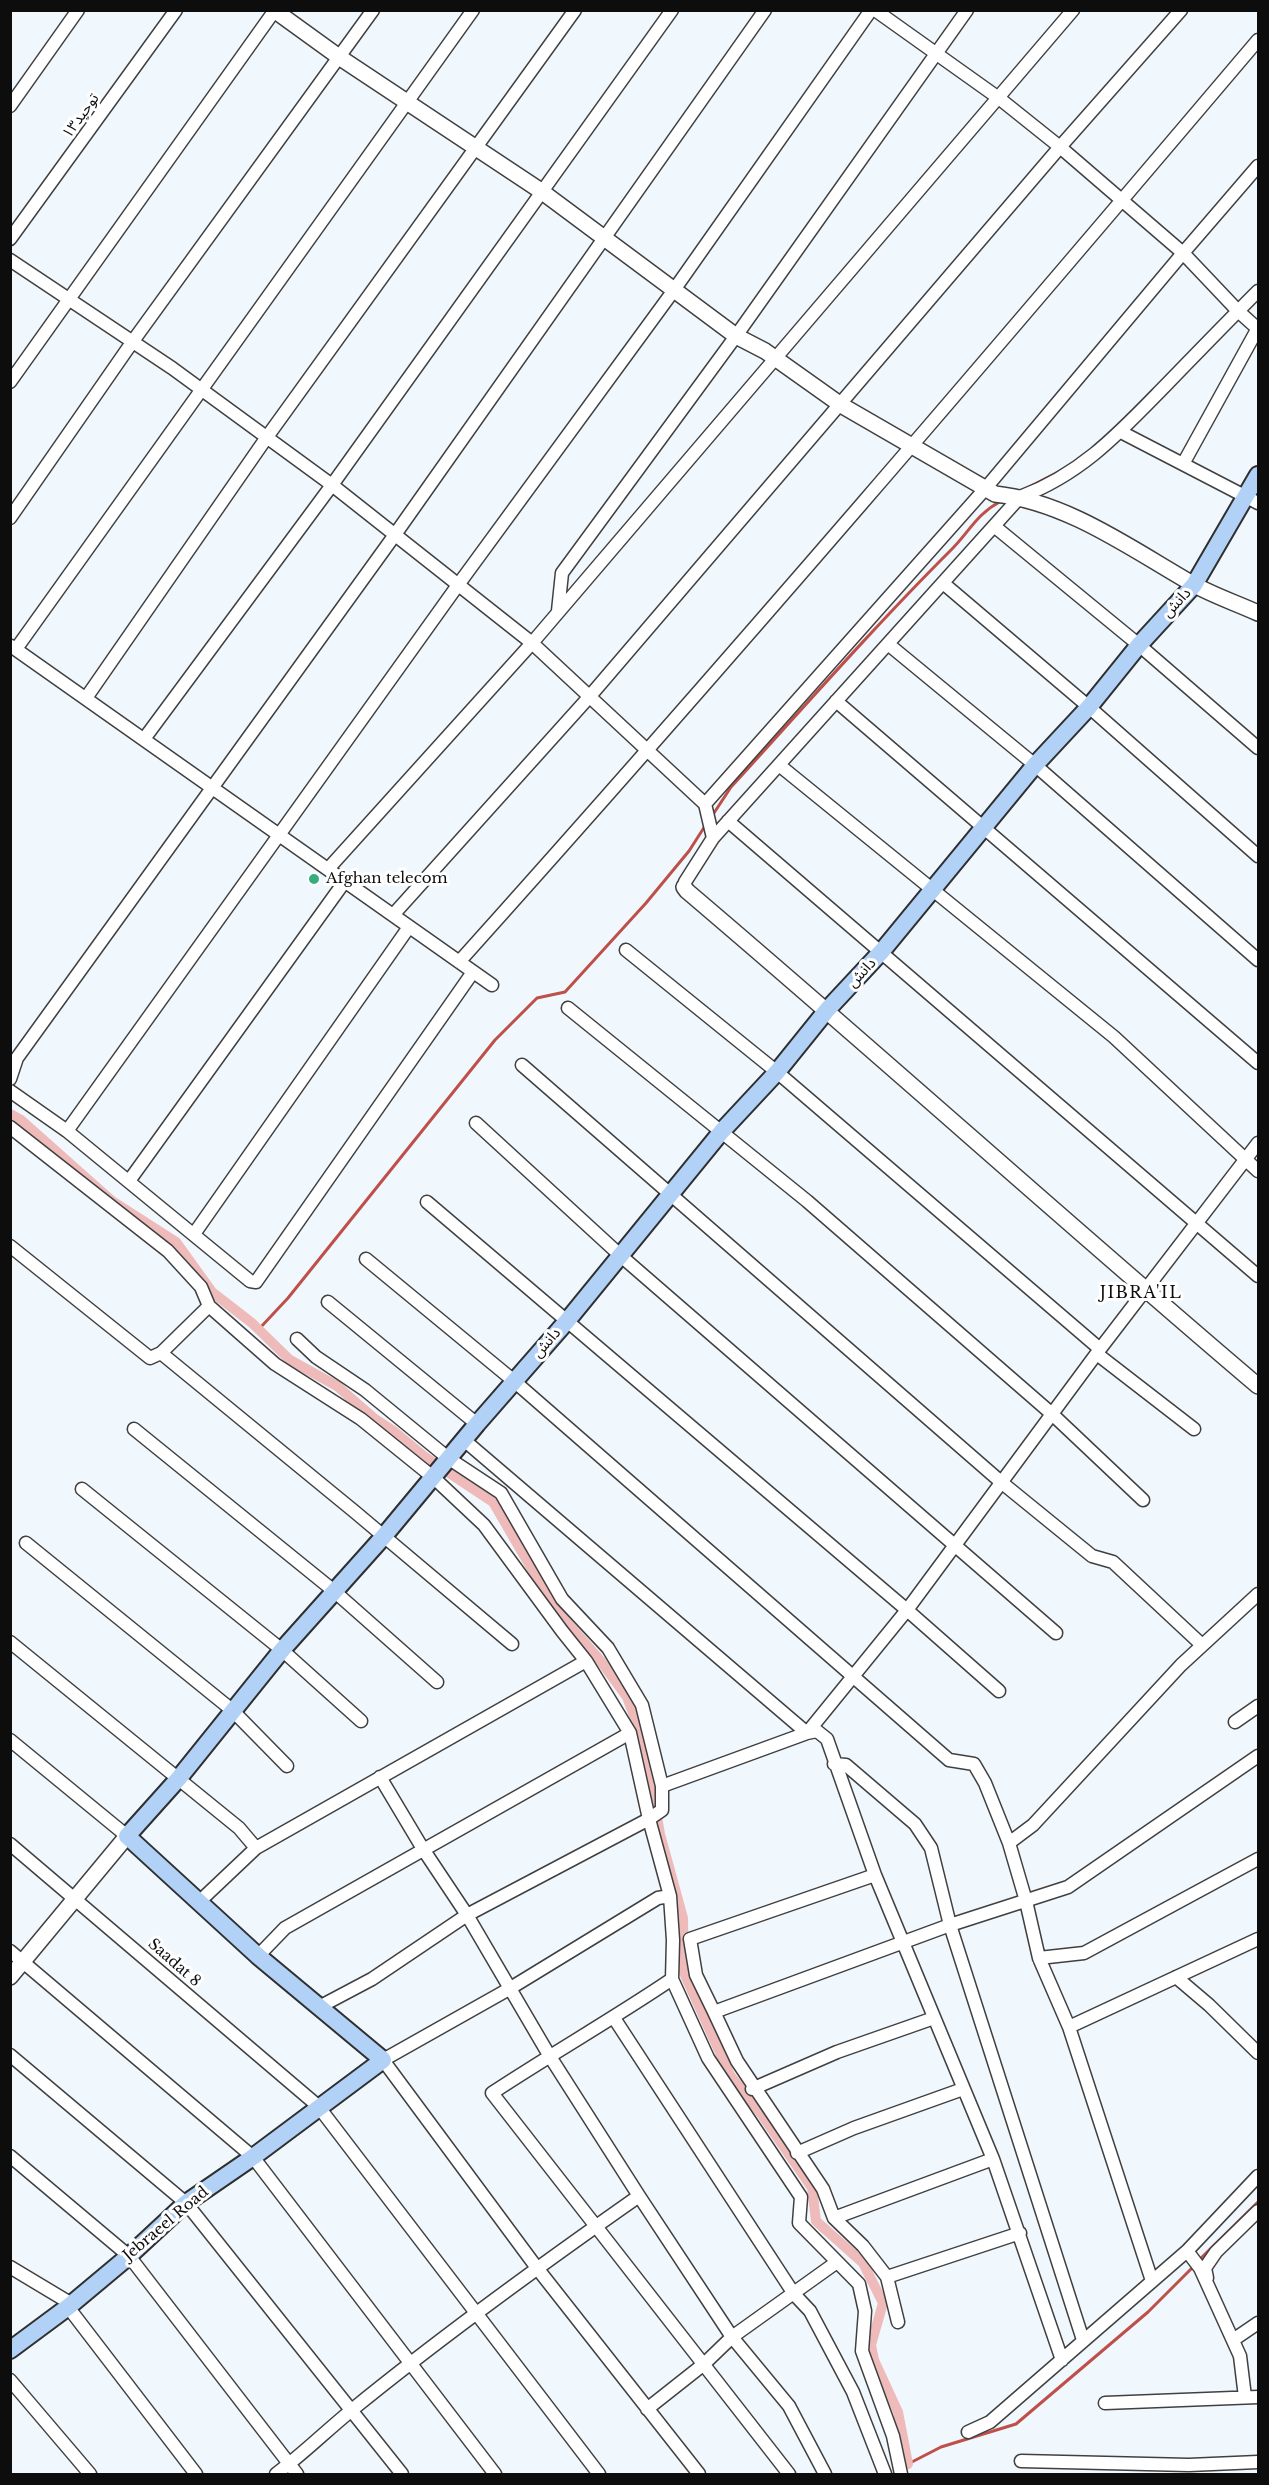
<!DOCTYPE html>
<html>
<head>
<meta charset="utf-8">
<style>
  body { margin:0 }
  #map { position:relative; width:1269px; height:2485px; overflow:hidden; background:#f0f7fd; font-family:"Libre Baskerville",serif }
  canvas { display:block }
  .frame { position:absolute; inset:0; border:12px solid #0d0d0d; pointer-events:none }
</style>
</head>
<body>
<div id="map">
<canvas width="1269" height="2485"></canvas>
<div class="frame"></div>
</div>
<script>
const g = document.querySelector('canvas').getContext('2d');
g.lineJoin = 'round';
function stroke(path, color, width, dash) { g.strokeStyle = color; g.lineWidth = width; g.lineCap = dash ? 'butt' : 'round'; g.setLineDash(dash || []); g.stroke(path); }
function drawText(font, color, halo, rows, align = 'center') {
  g.font = font + ' "Libre Baskerville","Noto Sans Arabic",serif'; g.lineWidth = 6; g.setLineDash([]); g.textBaseline = 'middle'; g.strokeStyle = halo; g.fillStyle = color; for (const [text, x, y, turn = 0] of rows) {
    g.save(); g.translate(x, y); g.rotate((+turn || 0) * Math.PI / 180); g.textAlign = isNaN(turn) ? turn : align; if (halo) g.strokeText(text, 0, 0); g.fillText(text, 0, 0); g.restore();
  }
}
const stream = new Path2D(`
  M1031 486 1062 470
  M712 816 731 787C803 708 874 627 949 552 969 533 975 515 1001 501
  M259 1329 288 1298 495 1040 537 998 565 992 646 903 689 851 705 826
  M1199 2260 1258 2202
  M908 2464 941 2447 1016 2424 1148 2312 1195 2265`);
const canal = new Path2D(`
  M10 1114 21 1120 112 1201 176 1242 212 1292 252 1323 290 1360 337 1386 375 1419 395 1432 425 1457 493 1502 555 1609 600 1660 627 1697 643 1740 660 1834 683 1918 684 1973 730 2075 762 2115 812 2188 816 2221 863 2263 883 2303 871 2345 874 2360 898 2412 908 2464`);
const minor = new Path2D(`
  M875 10 1000 99 1060 147 1183 253 1238 311 1258 329
  M10 106 78 10
  M10 239 176 10
  M10 260 172 368 332 485 532 643 705 804 713 838
  M10 382 275 10
  M1121 432 1258 503
  M1183 464 1258 328
  M10 518 133 341 373 10
  M994 526 1139 645 1258 748
  M943 583 1089 707 1258 856
  M558 611 562 573 736 336 967 10
  M888 644 1035 765 1258 960
  M11 646 492 985
  M16 649 473 10
  M86 698 267 437 575 10
  M836 701 1258 1063
  M144 739 332 485 672 10
  M779 765 1114 1037 1258 1171
  M705 804 985 489 1183 253 1258 166
  M728 821 1258 1276
  M328 869 532 643 1073 10
  M684 887 685 882 713 838 1020 497C1082 474 1120 432 1165 386 1196 354 1227 322 1258 291
  M393 915 590 696 1060 147 1181 10
  M626 950 777 1072 1100 1349
  M459 962C731 659 995 350 1258 40
  M568 1008 807 1201 1052 1414 1143 1500
  M522 1065 1001 1482 1092 1556 1113 1562 1202 1645
  M10 1079 17 1058 394 536 765 10
  M10 1091 67 1131 250 1281 256 1282 473 972
  M476 1123 621 1256 1056 1633
  M10 1127 168 1251 201 1287 209 1306 275 1364 361 1419 434 1478 484 1525 562 1631 586 1661 630 1733 649 1819 670 1896 673 1940 672 1979 708 2058 801 2197 799 2223 859 2284 865 2311 862 2351 893 2436 901 2474
  M67 1131 458 585 674 290 871 10
  M129 1181 345 881
  M427 1202 907 1610 999 1691
  M194 1234 409 927
  M10 1246 150 1358 161 1353 209 1306
  M366 1259 514 1381 949 1760 974 1764 985 1783 1009 1843 1026 1901 1039 1958 1069 2027 1152 2281
  M328 1302 477 1424
  M297 1339 316 1357 365 1390 448 1458 501 1493 562 1599 608 1648 642 1705 662 1786V1810L649 1819 467 1915 372 1979 321 2006
  M161 1353 355 1512 512 1644
  M1097 1354 1194 1429
  M134 1429 334 1591 437 1682
  M464 1440 807 1733 817 1731 827 1739 875 1875 993 2159 1062 2360
  M82 1489 282 1650 361 1721
  M26 1543 232 1710 287 1766
  M10 1642 239 1828 256 1848
  M1235 1722 1258 1706
  M10 1740 127 1836
  M834 1764 846 1765 915 1824 931 1848 950 1925 1083 2340
  M380 1777 423 1849 467 1915 549 2055 639 2196 732 2337 789 2406 825 2474
  M662 1786 807 1733 907 1610 1100 1349 1258 1143
  M1009 1843 1033 1825 1181 1665 1258 1594
  M10 1844 318 2106 599 2474
  M670 1896 658 1898 509 1989 383 2060 537 2268 699 2474
  M200 1901 256 1848 586 1661
  M10 1951 253 2157 495 2474
  M258 1956 285 1928 630 1733
  M1039 1958 1084 1953 1258 1859
  M1176 1977 1209 2005 1258 2053
  M672 1979C613 2019 551 2054 492 2093L789 2474
  M714 2012 696 1975 690 1939 875 1875
  M614 2018 794 2294 810 2311 853 2392 885 2474
  M1069 2027 1258 1939
  M10 2055 186 2203 402 2474
  M752 2089 837 2052 934 2018
  M797 2153 854 2128 963 2089
  M10 2156 129 2256 297 2474
  M834 2218 993 2159
  M1187 2251 1200 2268 1240 2356 1245 2397
  M10 2267 70 2303
  M887 2277 1020 2233
  M1207 2278 1205 2268 1216 2252 1258 2211
  M68 2307 196 2474
  M898 2322 887 2277 863 2246 834 2218 823 2189 737 2061 714 2012 950 1925 1068 1887 1258 1756
  M1233 2340 1258 2323
  M10 2380 90 2474
  M1105 2403 1258 2397
  M647 2409 704 2364 732 2337 837 2262
  M968 2432 990 2422 1187 2251 1258 2176
  M1021 2461 1189 2465 1258 2462
  M276 2474C303 2454 327 2430 353 2409 445 2334 542 2264 639 2196`);
const tertiary = new Path2D(`
  M274 10 339 57 541 191 736 336 765 351 841 405 995 494C1067 502 1130 548 1191 583 1212 595 1236 603 1258 613
  M684 887 687 891C879 1054 1066 1223 1258 1386
  M10 1977 127 1836`);
const secondary = new Path2D(`
  M10 2350 68 2307 129 2256 186 2203 253 2157 383 2060 258 1956 127 1836 179 1778 282 1650 384 1536 477 1424 567 1321 722 1131 777 1072 827 1010 882 951 1035 765 1089 707 1139 645 1194 585 1258 475`);
const markers = [
  [314,879,6,"#35ae7e"]
];
const streetNames = [
  ["توحید۱۳",81,116,-54],
  ["دانش",1177,603,-47],
  ["دانش",862,973,-47],
  ["دانش",547,1343,-49],
  ["Saadat 8",174,1963,41],
  ["Jebraeel Road",166,2224,-40]
];
const poiNames = [
  ["Afghan telecom",326,879]
];
const neighbourhoodNames = [
  ["JIBRA'IL",1141,1293]
];
stroke(stream, '#be4f49', 3);
stroke(canal, '#efbbba', 10);
stroke(minor, '#404040', 15);
stroke(tertiary, '#404040', 18);
stroke(secondary, '#2f2f2f', 20);
stroke(minor, '#fff', 12);
stroke(tertiary, '#fff', 15);
stroke(secondary, '#b2d1f6', 16);
for (const [x, y, r, color] of markers) { const dot = new Path2D(); dot.arc(x, y, r, 0, 2 * Math.PI); g.fillStyle = color; g.fill(dot); stroke(dot, '#fff', 2); }
drawText('15px', '#0d0d0d', '#fff', streetNames);
drawText('15px', '#0d0d0d', '#fff', poiNames, 'left');
g.letterSpacing = '1.5px';
drawText('16px', '#0d0d0d', '#fff', neighbourhoodNames);
g.letterSpacing = '0px';
</script>
</body>
</html>
